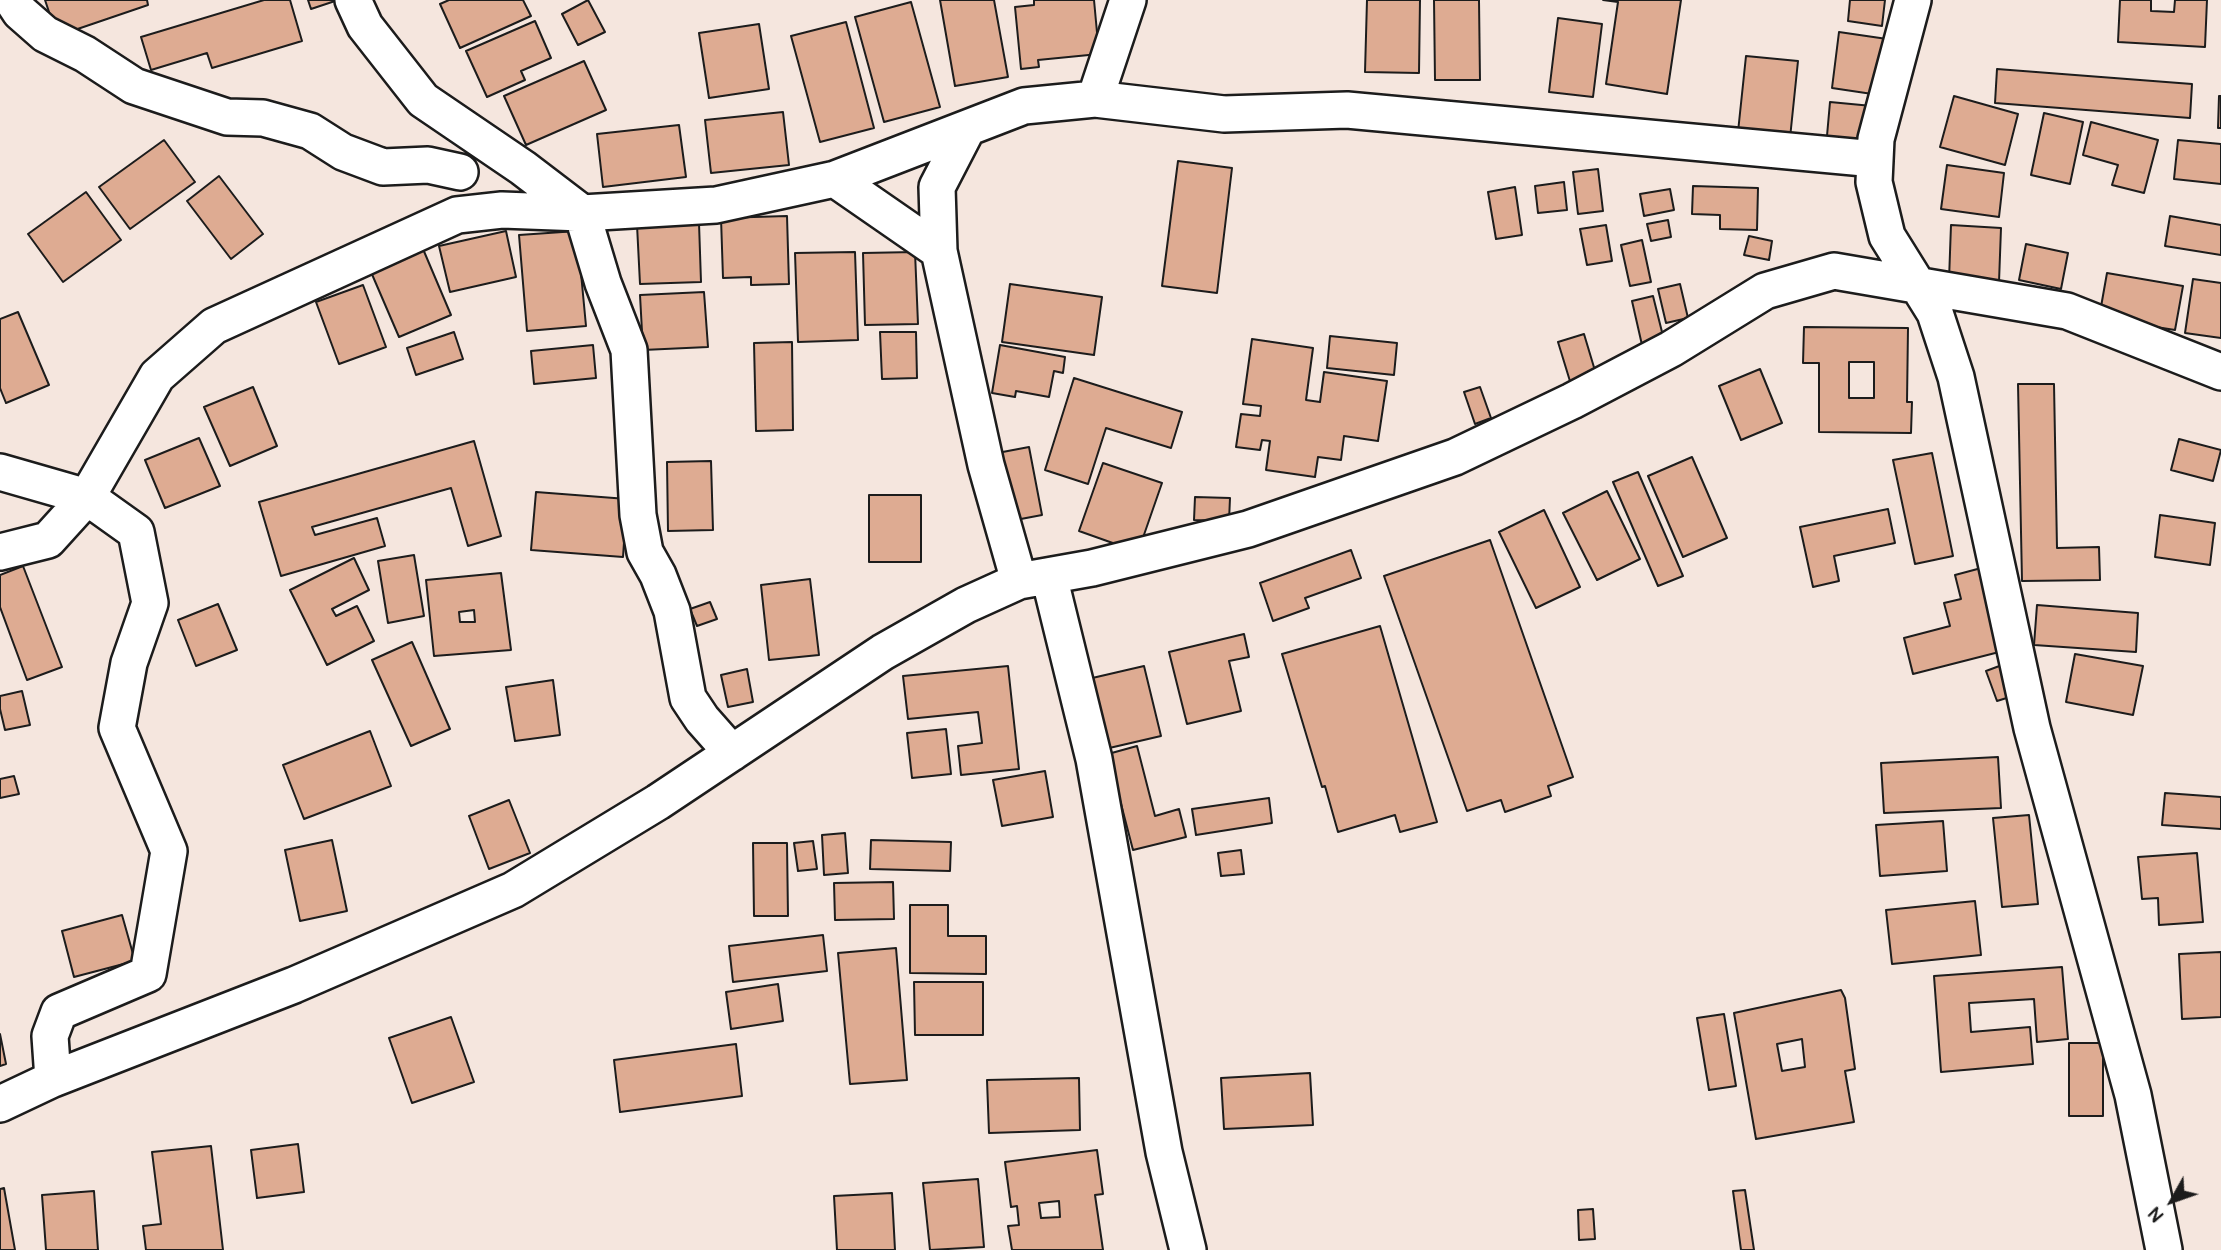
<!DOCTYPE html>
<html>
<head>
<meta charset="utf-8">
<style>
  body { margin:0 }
  #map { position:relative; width:2221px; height:1250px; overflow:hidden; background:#f5e6de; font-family:Pangolin,sans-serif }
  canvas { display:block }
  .north { position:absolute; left:2137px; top:1166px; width:70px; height:70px; -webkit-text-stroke:5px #fff; paint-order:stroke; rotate:230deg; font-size:19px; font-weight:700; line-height:28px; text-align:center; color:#1c1c1c }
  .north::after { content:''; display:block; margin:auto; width:24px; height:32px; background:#1c1c1c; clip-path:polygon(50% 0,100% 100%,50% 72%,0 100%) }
</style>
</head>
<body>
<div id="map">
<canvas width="2221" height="1250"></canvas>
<div class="north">N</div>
</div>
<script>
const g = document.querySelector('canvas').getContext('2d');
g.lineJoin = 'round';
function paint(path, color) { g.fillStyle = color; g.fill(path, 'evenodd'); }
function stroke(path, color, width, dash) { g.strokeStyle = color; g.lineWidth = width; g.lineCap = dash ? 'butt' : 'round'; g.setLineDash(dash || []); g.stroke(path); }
const building = new Path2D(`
  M45 0H147L148 5 57 36Z
  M264 0H290L302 41 212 68 207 53 151 70 141 37Z
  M308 0H338L311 9Z
  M449 0H523L531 16 460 48 440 4Z
  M588 0 605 32 578 45 562 14Z
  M940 0H994L1008 77 955 86Z
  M1034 0H1094L1099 54 1038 60 1039 67 1021 69 1015 7 1034 5Z
  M1367 0H1420L1419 73 1365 72Z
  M1434 0H1479L1480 80H1435Z
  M1603 0H1681L1667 94 1606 84 1618 2Z
  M1850 0H1885L1882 26 1848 21Z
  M2120 0H2151V11L2174 12 2175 0H2207L2205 47 2118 42Z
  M911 2 940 107 884 122 855 17Z
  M1558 18 1602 24 1593 97 1549 92Z
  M535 21 551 58 521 71 525 80 487 97 466 51Z
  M846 22 874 128 820 142 791 36Z
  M759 24 769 89 709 98 699 33Z
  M1839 32 1887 39 1879 95 1832 88Z
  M1746 56 1798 61 1790 138 1738 132Z
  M584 61 606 110 526 145 504 96Z
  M1997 69 2192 84 2190 118 1995 103Z
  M1954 96 2018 114 2005 165 1940 147Z
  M2219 96H2221V128H2218Z
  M1830 102 1872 106 1869 151 1826 147Z
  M783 112 789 165 711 173 705 120Z
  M2044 113 2083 122 2070 184 2031 175Z
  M2091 122 2158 140 2144 193 2112 185 2118 165 2083 155Z
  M679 125 686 177 603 187 597 134Z
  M164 140 195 182 130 229 99 187Z
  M2178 140 2221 144V184L2174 179Z
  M1178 161 1232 168 1217 293 1162 286Z
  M1947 165 2004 173 1999 217 1941 209Z
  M1598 169 1603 211 1578 214 1573 172Z
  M219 176 263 234 231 259 187 201Z
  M1564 182 1567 210 1538 213 1535 186Z
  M1693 186 1758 188 1757 230 1720 229V215L1692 214Z
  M1515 187 1522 235 1496 239 1488 192Z
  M1670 189 1674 210 1644 216 1640 194Z
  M86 192 121 240 63 282 28 234Z
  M787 216 789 284 751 285V277L723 278 721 218Z
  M2170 216 2221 225V255L2165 246Z
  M1668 220 1671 237 1651 241 1647 224Z
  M699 223 701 282 640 284 637 225Z
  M1606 225 1612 261 1587 265 1580 229Z
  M1951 225 2001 228 1999 282 1949 280Z
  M506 231 516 277 450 292 439 246Z
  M577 231 586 326 527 331 519 235Z
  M1749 236 1772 241 1769 260 1744 255Z
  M1642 240 1651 282 1630 286 1621 245Z
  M2026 244 2068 253 2061 289 2019 280Z
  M423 249 451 315 399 337 371 272Z
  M855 252 858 340 798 342 795 253Z
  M915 252 918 324 865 325 863 253Z
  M2107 273 2183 286 2175 330 2099 318Z
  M2193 279 2221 283V338L2185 333Z
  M1010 284 1102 297 1094 355 1002 342Z
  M1680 284 1688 318 1666 323 1658 289Z
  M363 285 386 347 339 364 316 302Z
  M704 292 708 347 643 350 640 295Z
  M1653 296 1664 340 1642 345 1632 301Z
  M18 312 49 385 6 403 0 388V319Z
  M1804 327 1908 328 1907 402H1912L1911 433 1819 432V363H1803ZM1849 362H1874V398H1849Z
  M454 332 463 359 416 375 407 348Z
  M880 332H916L917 378 882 379Z
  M1584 334 1599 384 1573 391 1558 342Z
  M1330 336 1397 343 1394 375 1327 368Z
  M1252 339 1313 348 1306 400 1320 402 1324 372 1387 381 1378 441 1344 436 1341 460 1318 457 1315 477 1266 470 1270 441 1262 440 1260 450 1236 447 1241 414 1260 416 1261 406 1243 404Z
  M792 342 793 430 756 431 754 343Z
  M593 345 596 378 534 384 531 351Z
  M1000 345 1065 357 1063 373 1054 371 1049 397 1016 391 1015 397 992 393Z
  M1760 369 1782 423 1741 440 1719 386Z
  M1074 378 1182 412 1171 448 1106 428 1088 484 1045 470Z
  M2018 384H2054L2057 548 2099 547 2100 580 2022 581Z
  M253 387 277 446 230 466 204 407Z
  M1480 387 1491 418 1475 424 1464 392Z
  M199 438 220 486 165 508 145 460Z
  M2179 439 2221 450 2213 481 2171 470Z
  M474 441 501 536 468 546 451 488 312 527 315 535 377 518 385 546 281 576 259 502Z
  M1029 447 1042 515 1005 522 992 454Z
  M1932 453 1953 556 1915 564 1893 460Z
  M1692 457 1727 538 1683 557 1648 476Z
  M711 461 713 530 668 531 667 462Z
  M1103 463 1162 483 1138 552 1079 531Z
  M1638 472 1683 576 1658 586 1613 482Z
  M1607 491 1640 559 1597 580 1563 513Z
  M536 492 627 499 623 557 531 550Z
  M869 495H921V562H869Z
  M1195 497 1230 498 1229 521 1194 520Z
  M1888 509 1895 543 1834 556 1839 581 1813 587 1800 527Z
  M1544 510 1580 587 1536 608 1499 532Z
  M2160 515 2215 523 2210 565 2155 557Z
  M1490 540 1573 777 1548 786 1551 796 1505 812 1501 800 1467 811 1384 576Z
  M1351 550 1361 578 1305 598 1309 608 1273 621 1260 583Z
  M414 555 424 616 388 623 378 561Z
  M354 558 369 590 332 609 336 616 357 606 374 641 327 665 290 590Z
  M23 566 62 667 27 680 0 607V575Z
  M1985 567 2007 650 1913 674 1904 638 1950 626 1944 603 1961 599 1955 575Z
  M501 573 511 650 434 656 426 580ZM474 610 475 622H460L459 612Z
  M810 579 819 655 769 660 761 585Z
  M710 602 717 619 697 626 690 609Z
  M218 604 237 650 196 666 178 620Z
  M2037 605 2138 613 2136 652 2034 645Z
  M1380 626 1437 822 1400 832 1395 815 1338 832 1325 786 1322 787 1282 654Z
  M1244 634 1249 657 1229 661 1241 711 1187 724 1169 652Z
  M412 642 450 729 411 746 372 660Z
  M2075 654 2143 666 2133 715 2066 702Z
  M2002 665 2013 696 1997 701 1986 671Z
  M1008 666 1019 769 961 775 958 746 982 743 978 712 908 719 903 676Z
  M1144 666 1161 736 1105 749 1088 679Z
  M747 669 753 702 728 707 721 675Z
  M553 680 560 735 515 741 506 687Z
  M22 691 30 725 5 730 0 709V696Z
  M946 729 951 774 912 778 907 733Z
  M370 731 391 786 304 819 283 765Z
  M1137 746 1155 816 1179 809 1186 837 1133 850 1108 754Z
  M1998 757 2001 808 1884 813 1881 763Z
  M1045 771 1053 817 1002 826 993 780Z
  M14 776 19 794 0 798V779Z
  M2165 793 2221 797V829L2162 825Z
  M1269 798 1272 823 1196 835 1192 809Z
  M509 800 530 853 489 869 469 816Z
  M2029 815 2038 904 2002 907 1993 818Z
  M1943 821 1947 871 1880 876 1876 825Z
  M845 833 848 873 824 875 822 835Z
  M332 840 347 911 300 921 285 850Z
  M871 840 951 842 950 871 870 869Z
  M813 841 817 869 798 871 794 843Z
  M753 843H787L788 916H754Z
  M1241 850 1244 874 1221 876 1218 853Z
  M2197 853 2203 922 2159 925 2158 898 2142 899 2138 857Z
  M893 882 894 919 835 920 834 883Z
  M1975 901 1981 955 1892 964 1886 910Z
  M910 905H948V936H986V974L910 973Z
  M122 915 135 961 74 977 62 931Z
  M823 935 827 971 733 982 729 946Z
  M896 948 907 1080 850 1084 838 953Z
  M2221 952V1017L2182 1019 2179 954Z
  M2062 967 2068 1039 2037 1042 2034 999 1969 1003 1971 1032 2030 1027 2033 1064 1941 1072 1934 976Z
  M914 982H983V1035H915Z
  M778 984 783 1021 731 1029 726 992Z
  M1841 990 1845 998 1855 1069 1845 1071 1854 1122 1756 1139 1734 1013ZM1802 1039 1805 1067 1782 1071 1777 1044Z
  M1724 1014 1736 1086 1709 1090 1697 1018Z
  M451 1017 474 1082 412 1103 389 1038Z
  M0 1034 6 1064 0 1066Z
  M2069 1043H2103V1116H2069Z
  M736 1044 742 1096 620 1112 614 1060Z
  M1310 1073 1313 1125 1224 1129 1221 1078Z
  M1079 1078 1080 1130 989 1133 987 1080Z
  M298 1144 304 1192 257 1198 251 1150Z
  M211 1146 223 1250H146L143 1226 161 1224 152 1152Z
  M1097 1150 1103 1194 1095 1195 1103 1250H1012L1008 1226 1019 1225 1017 1206 1011 1207 1005 1162ZM1059 1201 1060 1217 1041 1218 1039 1203Z
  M978 1179 984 1247 930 1250 923 1183Z
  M4 1188 15 1250H0V1189Z
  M1745 1190 1754 1250H1741L1733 1191Z
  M94 1191 98 1250H46L42 1195Z
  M892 1193 895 1250H837L834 1196Z
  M1593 1209 1595 1239 1579 1240 1578 1210Z`);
const minor = new Path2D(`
  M12 0 20 12 45 34 85 54 134 86 227 117 263 118 310 131 343 152 383 167 428 165 460 172
  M353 0 365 26 423 100 523 168 582 213 603 283 629 350 638 515 645 552 658 575 672 611 688 698 702 719 732 753
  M1913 0 1876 139 1874 182 1887 236 1935 313 1956 377 2032 728 2133 1095 2164 1250
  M1095 99 1128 0
  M967 129 937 187 939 251 986 465 1019 581
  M835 179 939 251
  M0 472 87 497 136 532 150 603 129 663 117 728 169 851 148 974 59 1012 50 1036 53 1079
  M0 552 48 540 87 497 157 376 214 326 457 215 502 210 582 213 716 205 835 179 1024 106 1095 99 1224 114 1347 110 1875 159
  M1049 576 1094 759 1164 1152 1188 1250
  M0 1104 53 1079 294 985 513 890 658 802 883 652 966 605 1019 581 1092 568 1248 529 1455 457 1572 401 1671 349 1765 291 1834 271 2067 311 2221 372`);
paint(building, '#deab92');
stroke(building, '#1c1c1c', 2);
stroke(minor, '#1c1c1c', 40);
stroke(minor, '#fff', 35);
</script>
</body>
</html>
